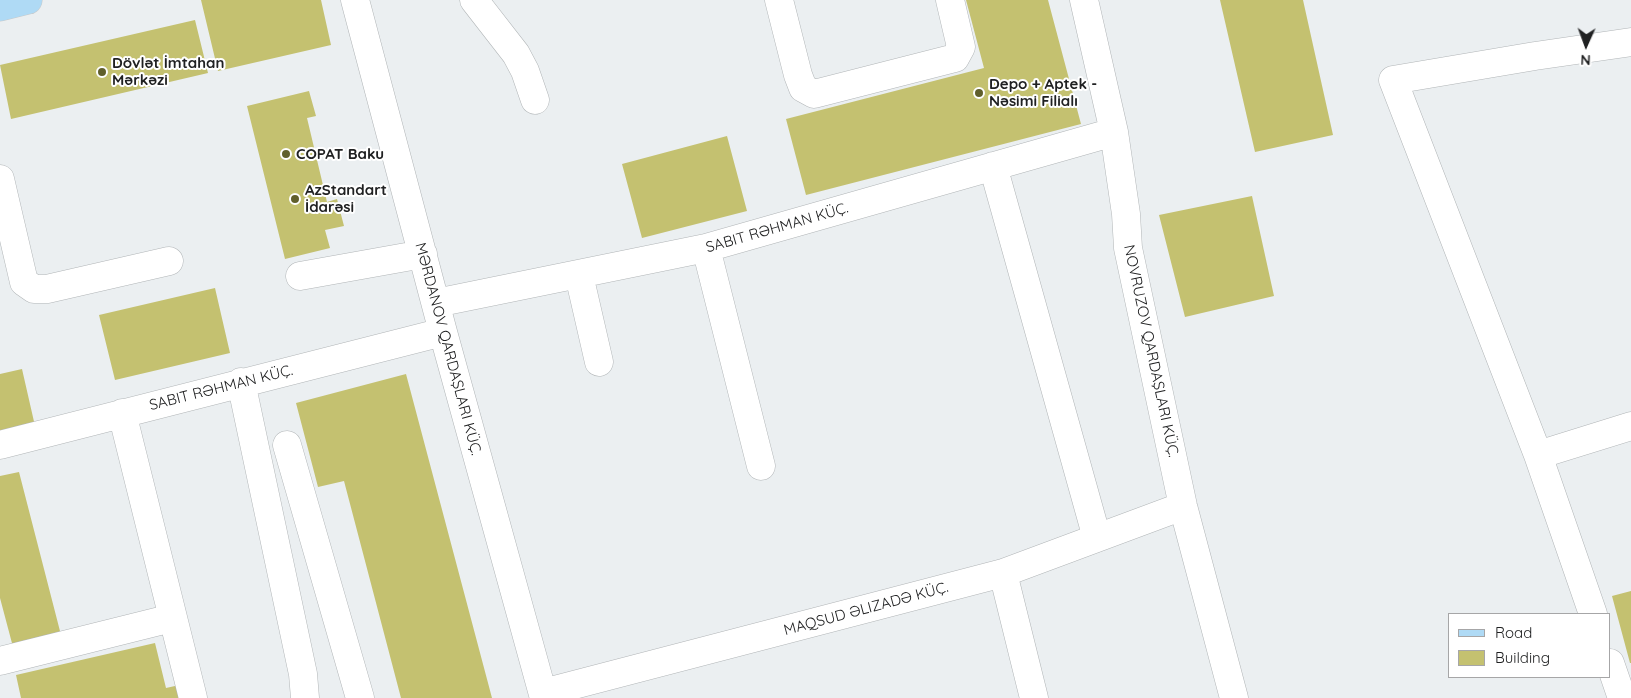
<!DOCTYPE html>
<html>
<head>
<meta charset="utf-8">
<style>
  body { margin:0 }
  #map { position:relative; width:1631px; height:698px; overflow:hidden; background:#ebeff1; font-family:Quicksand,sans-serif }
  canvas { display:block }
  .legend { position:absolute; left:1448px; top:613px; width:162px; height:65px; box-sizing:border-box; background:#fff; border:1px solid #a6a6a7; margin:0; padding:6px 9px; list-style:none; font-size:15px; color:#202122 }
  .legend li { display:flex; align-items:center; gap:10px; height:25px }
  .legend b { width:25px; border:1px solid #a6a6a7 }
  .north { position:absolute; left:1561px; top:20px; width:50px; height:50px; -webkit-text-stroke:4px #fff; paint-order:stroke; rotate:182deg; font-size:14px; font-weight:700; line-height:20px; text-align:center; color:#202122 }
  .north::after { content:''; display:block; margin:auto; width:18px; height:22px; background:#202122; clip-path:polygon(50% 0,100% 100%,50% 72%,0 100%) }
</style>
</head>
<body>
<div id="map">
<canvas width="1631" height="698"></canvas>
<ul class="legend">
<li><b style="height:6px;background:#afdaf5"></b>Road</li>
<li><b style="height:14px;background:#c4c170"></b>Building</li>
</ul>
<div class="north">N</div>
</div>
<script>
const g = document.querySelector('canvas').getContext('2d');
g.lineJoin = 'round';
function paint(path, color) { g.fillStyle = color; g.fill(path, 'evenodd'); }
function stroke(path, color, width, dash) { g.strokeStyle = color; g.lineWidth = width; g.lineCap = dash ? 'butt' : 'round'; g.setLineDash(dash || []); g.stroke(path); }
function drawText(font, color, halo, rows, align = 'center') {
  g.font = font + ' Quicksand,sans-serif'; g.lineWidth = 4; g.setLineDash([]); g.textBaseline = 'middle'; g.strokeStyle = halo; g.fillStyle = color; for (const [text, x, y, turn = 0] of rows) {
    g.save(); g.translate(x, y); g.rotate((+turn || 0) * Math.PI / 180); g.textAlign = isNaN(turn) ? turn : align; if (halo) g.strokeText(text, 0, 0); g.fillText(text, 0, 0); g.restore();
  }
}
const building = new Path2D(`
  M201 0H321L331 45 218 71Z
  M966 0H1048L1081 124 806 195 786 119 984 68Z
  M1220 0H1303L1333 135 1255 152Z
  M195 20 208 73 11 119 0 65Z
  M309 91 316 116 307 118 327 202 337 199 344 226 325 230 330 248 285 259 247 106Z
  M727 136 747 211 642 238 622 164Z
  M1252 196 1274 296 1185 317 1159 215Z
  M215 288 230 353 115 380 99 315Z
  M22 369 35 426 0 434V374Z
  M406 374 492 698H401L344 481 318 487 296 403Z
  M19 472 61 635 13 647 0 598V476Z
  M1631 591V663H1630L1612 596Z
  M155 643 166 688 184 684 188 698H21L16 675Z`);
const minor = new Path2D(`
  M355 0 443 332 544 698
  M474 0 516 54 525 71 535 100
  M779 0 798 75 803 88 814 94 955 58 961 47 950 0
  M1084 0 1114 132 1126 214 1128 248 1183 506 1234 698
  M993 166 1097 538
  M0 179 24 282 34 289H47L169 261
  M706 248 761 466
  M579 275 599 362
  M300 276 423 254
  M436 303 706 248 1114 132
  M241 382 303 674 305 698
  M122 413 193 698
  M0 445 443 332
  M287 445 360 698
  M1538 455 1631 426
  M1003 573 1034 698
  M1593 614 1538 455 1393 80 1535 56 1631 42
  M0 661 172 618
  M1610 663 1622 698
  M543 693 1003 573 1183 506`);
const major = new Path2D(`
  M0 7 28 0`);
const markers = [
  [102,72,5,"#605f2b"],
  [979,93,5,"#605f2b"],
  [286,154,5,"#605f2b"],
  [295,199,5,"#605f2b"]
];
const poiNames = [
  ["Dövlət İmtahan",112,63],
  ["Mərkəzi",112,80],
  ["Depo + Aptek -",989,84],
  ["Nəsimi Filialı",989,101],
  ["COPAT Baku",296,154],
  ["AzStandart",305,190],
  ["İdarəsi",305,207]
];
const streetNames = [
  ["SABIT RƏHMAN KÜÇ.",777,228,-16],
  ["MƏRDANOV QARDAŞLARI KÜÇ.",448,349,75],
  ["NOVRUZOV QARDAŞLARI KÜÇ.",1151,351,78],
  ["SABIT RƏHMAN KÜÇ.",221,388,-14],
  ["MAQSUD ƏLIZADƏ KÜÇ.",866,609,-15]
];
paint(building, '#c4c170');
stroke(minor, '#b1b5b7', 29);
stroke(major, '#c9caca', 29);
stroke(minor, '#fff', 28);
stroke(major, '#afdaf5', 28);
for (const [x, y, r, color] of markers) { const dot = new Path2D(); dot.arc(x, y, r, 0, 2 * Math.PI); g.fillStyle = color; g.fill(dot); stroke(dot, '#fff', 2); }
drawText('bold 15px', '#202122', '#fff', poiNames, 'left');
drawText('15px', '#202122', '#fff', streetNames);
</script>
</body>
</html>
